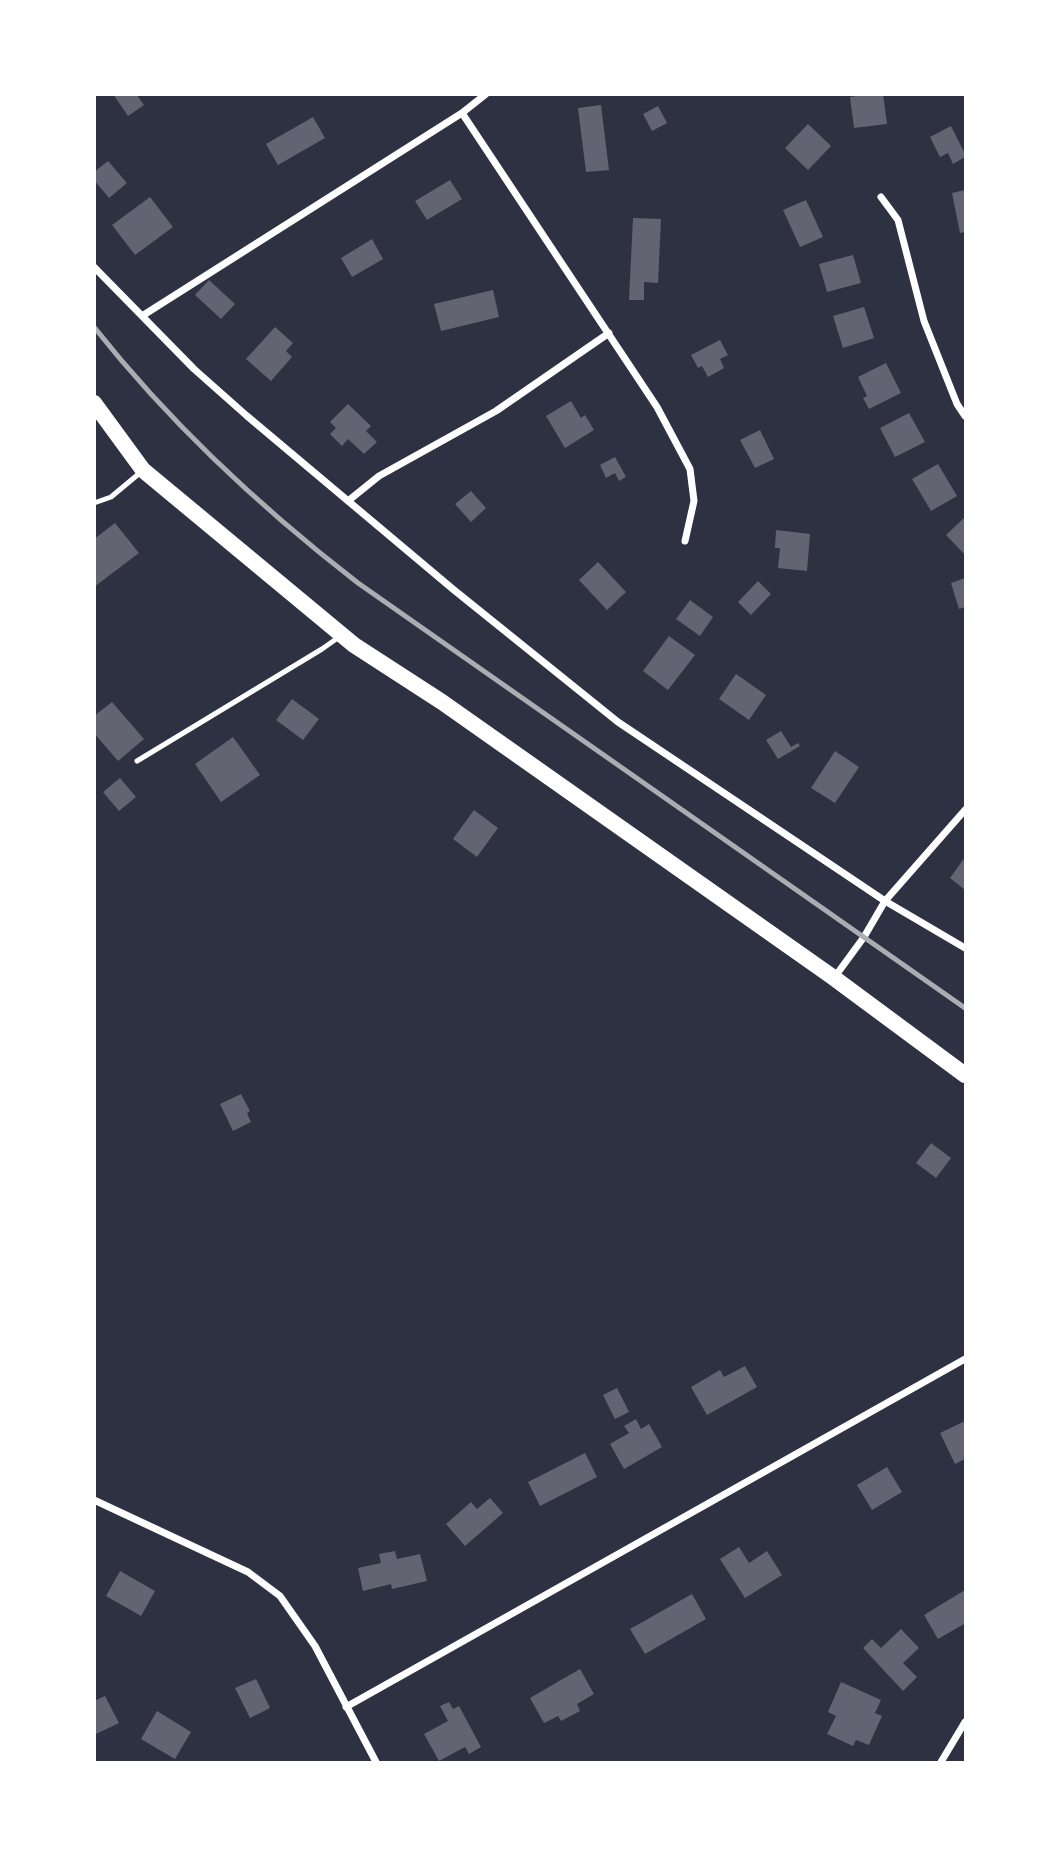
<!DOCTYPE html>
<html>
<head>
<meta charset="utf-8">
<style>
  body { margin:0 }
  #map { position:relative; width:1060px; height:1857px; overflow:hidden; background:#2d3142; font-family:Barlow,sans-serif }
  canvas { display:block }
  .frame { position:absolute; inset:0; border:96px solid #fff; pointer-events:none }
</style>
</head>
<body>
<div id="map">
<canvas width="1060" height="1857"></canvas>
<div class="frame"></div>
</div>
<script>
const g = document.querySelector('canvas').getContext('2d');
g.lineJoin = 'round';
function paint(path, color) { g.fillStyle = color; g.fill(path, 'evenodd'); }
function stroke(path, color, width, dash) { g.strokeStyle = color; g.lineWidth = width; g.lineCap = dash ? 'butt' : 'round'; g.setLineDash(dash || []); g.stroke(path); }
const building = new Path2D(`
  M113 94H136L144 105 128 116Z
  M869 94H883L887 124 854 128 850 97Z
  M601 105 609 170 586 172 578 108Z
  M658 106 667 123 652 131 643 114Z
  M313 117 325 138 278 165 266 144Z
  M808 124 831 146 808 170 785 148Z
  M951 126 965 154V157L953 164 948 153 940 157 930 137Z
  M108 161 127 183 109 198 94 180V172Z
  M450 180 462 199 427 220 415 201Z
  M965 190V232L960 233 952 193Z
  M150 197 173 227 135 255 112 225Z
  M806 200 823 237 800 247 783 210Z
  M633 218 661 219 658 283 644 282V300H629Z
  M372 239 383 259 352 277 341 258Z
  M853 255 861 283 827 292 819 264Z
  M209 280 235 304 221 319 195 295Z
  M493 290 499 317 441 331 434 304Z
  M864 307 874 338 843 348 833 316Z
  M275 327 293 343 286 351 292 357 271 381 246 359Z
  M720 340 728 355 720 359 724 368 708 377 702 366 698 368 691 355Z
  M886 363 901 393 869 409 863 398 867 396 858 377Z
  M571 401 581 418 585 415 594 430 565 448 546 416Z
  M348 404 371 426 366 431 377 442 364 454 348 439 342 446 330 434 336 428 330 422Z
  M909 413 925 442 895 457 880 428Z
  M760 430 774 459 755 468 740 440Z
  M615 457 626 477 619 481 615 473 606 478 600 465Z
  M938 464 957 496 931 511 912 479Z
  M471 491 486 508 471 522 455 504Z
  M965 517V555L946 535Z
  M115 523 139 553 94 587V539Z
  M776 530 810 534 807 571 778 568 780 548H775Z
  M598 562 626 592 607 610 579 580Z
  M965 578V607L959 609 951 583Z
  M758 581 771 594 751 615 738 602Z
  M690 600 713 617 700 636 676 619Z
  M669 636 695 655 668 690 643 671Z
  M736 674 766 695 749 720 719 699Z
  M292 699 319 719 303 740 276 720Z
  M112 702 144 739 118 761 94 733V716Z
  M781 731 791 747 798 743 800 746 778 759 766 740Z
  M233 737 260 775 221 802 195 764Z
  M835 751 859 767 835 803 811 788Z
  M120 778 136 797 119 811 103 792Z
  M474 810 498 828 477 857 453 839Z
  M965 857V890L950 878Z
  M241 1094 250 1111 247 1113 251 1122 233 1131 220 1104Z
  M931 1143 951 1158 936 1178 916 1163Z
  M745 1366 757 1387 707 1415 691 1387 720 1370 724 1377Z
  M617 1388 629 1412 615 1419 603 1395Z
  M636 1419 641 1429 649 1424 662 1447 624 1469 610 1444 629 1433 624 1426Z
  M965 1421V1459L955 1464 940 1433Z
  M585 1453 597 1477 540 1506 528 1482Z
  M887 1467 902 1492 872 1510 857 1485Z
  M490 1498 503 1513 465 1546 446 1524 471 1502 477 1509Z
  M739 1547 749 1563 767 1551 782 1575 745 1598 720 1559Z
  M395 1551 397 1559 420 1554 427 1581 392 1589 391 1584 363 1591 358 1568 381 1563 379 1554Z
  M120 1571 155 1591 141 1616 106 1596Z
  M965 1590V1628L964 1624 938 1639 924 1615Z
  M692 1594 706 1619 645 1654 630 1629Z
  M901 1629 919 1648 903 1663 917 1677 903 1691 863 1648 872 1639 881 1648Z
  M580 1669 594 1694 577 1704 580 1711 561 1721 558 1716 544 1723 530 1698Z
  M256 1679 270 1708 250 1718 235 1688Z
  M841 1682 881 1700 875 1713 882 1716 869 1745 856 1740 853 1746 827 1734 836 1716 828 1712Z
  M105 1696 119 1723 94 1735V1701Z
  M449 1702 453 1709 459 1706 481 1747 469 1754 465 1747 439 1761 424 1734 448 1721 440 1706Z
  M157 1711 191 1732 175 1759 141 1739Z`);
const service = new Path2D(`
  M94 503 111 497 141 472
  M137 761 322 649 339 637`);
const minor = new Path2D(`
  M462 113 657 407 690 469 694 501 685 541
  M881 197 898 220 924 321 957 404 965 416
  M94 267 194 369 247 416 454 590 618 722 885 901 965 948
  M142 316 462 113 486 94
  M348 501 379 476 496 411 609 333
  M834 978 864 937 885 901 965 810
  M94 1500 248 1572 280 1596 315 1646 376 1762
  M346 1707 965 1359
  M941 1762 965 1722`);
const primary = new Path2D(`
  M94 403 143 470 354 645 442 702 834 978 965 1075`);
const rail = new Path2D(`
  M94 327C170 423 261 508 358 583L965 1008`);
paint(building, '#626471');
stroke(service, '#fff', 5);
stroke(minor, '#fff', 7);
stroke(primary, '#fff', 16);
stroke(rail, '#abadb3', 5);
</script>
</body>
</html>
